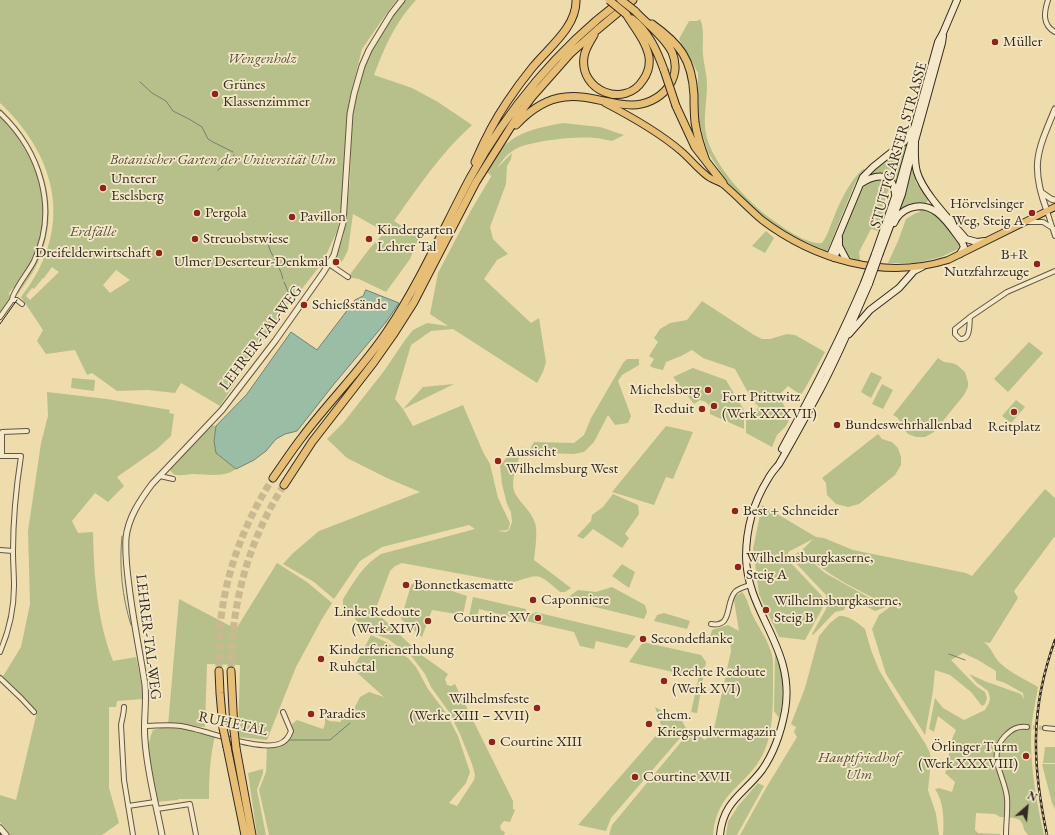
<!DOCTYPE html>
<html>
<head>
<meta charset="utf-8">
<style>
  body { margin:0 }
  #map { position:relative; width:1055px; height:835px; overflow:hidden; background:#eedcac; font-family:"EB Garamond",serif }
  canvas { display:block }
  .north { position:absolute; left:1007px; top:787px; width:40px; height:40px; -webkit-text-stroke:3px #f4e8c9; paint-order:stroke; rotate:27deg; font-size:11px; font-weight:700; line-height:16px; text-align:center; color:#342a20 }
  .north::after { content:''; display:block; margin:auto; width:14px; height:18px; background:#342a20; clip-path:polygon(50% 0,100% 100%,50% 72%,0 100%) }
</style>
</head>
<body>
<div id="map">
<canvas width="1055" height="835"></canvas>
<div class="north">N</div>
</div>
<script>
const g = document.querySelector('canvas').getContext('2d');
g.lineJoin = 'round';
function paint(path, color) { g.fillStyle = color; g.fill(path, 'evenodd'); }
function stroke(path, color, width, dash) { g.strokeStyle = color; g.lineWidth = width; g.lineCap = dash ? 'butt' : 'round'; g.setLineDash(dash || []); g.stroke(path); }
function drawText(font, color, halo, rows, align = 'center') {
  g.font = font + ' "EB Garamond",serif'; g.lineWidth = 3.5; g.setLineDash([]); g.textBaseline = 'middle'; g.strokeStyle = halo; g.fillStyle = color; for (const [text, x, y, turn = 0] of rows) {
    g.save(); g.translate(x, y); g.rotate((+turn || 0) * Math.PI / 180); g.textAlign = isNaN(turn) ? turn : align; if (halo) g.strokeText(text, 0, 0); g.fillText(text, 0, 0); g.restore();
  }
}
const green = new Path2D(`
  M0 0H397L389 10 362 49 349 101 343 203 337 231 323 262 301 290 296 293 271 328 220 406 181 383 175 393 148 390 117 391 92 373 87 375 75 350 46 354 37 341 43 330 21 297C27 289 33 280 38 271 71 209 48 148 0 103ZM52 267 59 272 30 300 26 296 32 288 34 289 43 278H44ZM116 270 130 280 110 293 103 285Z
  M406 0H416C395 23 385 46 374 75L412 88 438 102 472 125C440 154 419 186 394 221L419 237 410 259 386 292 359 279 348 277 370 248 385 232 353 214 348 250 342 262 334 258 343 238 345 225 350 180 352 124 355 98 363 67 370 52 393 15Z
  M700 19C705 29 702 44 703 55 704 65 707 75 707 85 707 101 703 118 706 134 712 164 749 204 774 221 785 229 808 245 822 243 828 235 830 226 834 217 840 201 850 181 863 169H865L855 183 827 252 788 234 759 214 726 181 708 152 703 136 698 117V73L679 39 689 21H697Z
  M0 108C39 146 61 198 42 252 37 268 27 281 18 294L16 293C25 279 35 266 40 250 60 198 37 148 0 111Z
  M0 116C37 156 57 207 33 259 28 270 21 279 15 288H13L9 293 10 298 0 312Z
  M563 123 600 127 624 135 612 141C606 140 600 138 594 138 577 136 527 141 514 150 507 154 501 162 497 168L512 153 511 159 507 166 506 184 490 227 493 239 508 254 497 260 484 279 531 323 539 318 546 362 543 372 537 383 453 329 431 331 411 345 395 399 403 409 423 387 454 384 403 409 413 426 463 405 483 452 490 464 498 498 510 523 508 530 497 531 506 532 509 530 512 522 511 512 507 504 502 484 500 466 506 458 523 447C519 459 508 483 516 495 522 505 531 511 535 523 538 531 535 550 534 560L571 588 565 592H560C535 570 540 575 510 583L402 563 395 566 390 571 375 611 420 654 448 674 445 679 447 685 451 686 455 684 513 801V809L515 810 510 822 504 821 500 826 501 830 505 832 504 835H269L259 790 266 772 267 747 279 746 293 731 292 724 297 720 323 729 325 724V715L329 721 341 722V719L349 718 352 713 360 697 369 692 384 697 353 669 371 635 386 642 409 659 416 667 428 689 446 713 458 736 470 772 466 783 449 803 457 806 474 780 475 775 472 764 460 734 449 712 431 687 425 674 412 657 388 639 372 633 357 621 343 606V599C354 582 363 565 381 554L475 529 469 525 382 547 360 561 334 599 314 582 283 564 292 554 319 531 420 492 387 478 347 458 327 439 344 422 384 371 405 340 413 330 427 323 448 326 430 314 438 273 470 212 492 175 491 176 487 172C491 165 494 156 500 150 516 132 540 127 563 123Z
  M909 140 896 185 888 191 881 211 885 214 878 231 871 229 859 252 860 261 849 257 841 249V238L861 187 872 170 902 148Z
  M912 162 916 183 929 199 925 204 938 216 960 243 958 249 941 257 916 263H888L898 241 906 219 916 213 920 212 918 209 898 212Z
  M766 231 774 238 765 253 752 246Z
  M702 301 754 335 762 339H770L787 334 795 335 825 352 807 385 801 395 788 386 779 395 790 418 786 426 777 435 772 447 746 433V420L759 407 751 398 735 369 703 358 692 350 681 356 666 362 663 370 654 368 650 366 654 359 649 356 658 342 654 338 660 329 670 323 687 320Z
  M1029 342 1043 353 1008 392 994 379Z
  M938 358 944 362 952 363 957 365 965 372 968 382V387L964 395 934 432 925 437H916L908 434 902 427 898 418 893 415Z
  M627 359H639V365L622 375 618 381 631 416 628 423 615 425 608 415 594 442 584 452 574 454 546 453 527 454 534 442 574 443 584 435 591 418 623 363Z
  M693 368 726 380 744 410V429L710 414V407L706 402 700 400 694 404 673 377Z
  M871 372 882 377 871 398 861 392Z
  M72 378 95 380 94 391 71 388Z
  M882 384 893 390 883 409 872 404Z
  M47 392 107 399 170 410 169 413 174 414 171 436 157 449 117 477 124 486 108 502 95 493 72 521 78 533 93 532C94 576 97 620 113 661L136 657 142 687 143 699 117 701 116 707H109V788L119 823 102 835H10L0 822V795L16 800 36 716V711L2 678 21 647 30 604 28 531 41 443 48 416Z
  M1016 400 1025 407 1011 423 1002 416Z
  M212 425 216 426 214 441 216 453 236 469C224 478 207 474 193 474 188 474 182 476 177 475 174 475 172 473 170 470L173 466Z
  M666 426 693 432 673 479 666 477 654 505 612 492Z
  M878 434 882 439 892 442 898 448 901 457V465L895 475 859 504 848 507 836 504 827 495 826 483 822 478Z
  M1045 489 1055 498V536L1014 591 1018 598 990 643 984 642C993 649 993 657 1001 664 1011 673 1026 680 1038 687 1035 704 1031 722 1031 739 1031 772 1037 804 1044 835H1028L1024 830 1023 825 1020 820 1014 818 1000 817 995 814 976 813 975 830 978 833 1000 834 1001 835H943C944 820 944 802 935 789L939 788 952 792 955 782 945 773 949 765V746L956 730 938 716 934 732 929 729 935 698 943 708 964 720 985 710 989 703 990 698 988 691 977 683 969 674 987 682 1021 694 1024 699 1023 693 1005 683 996 680V671L978 660 963 653 951 660 976 686 985 692 987 698 985 704 982 706 971 692 950 675 935 670 933 691 925 735 886 674 872 629 879 615 890 607C860 590 825 576 802 550L813 539 788 552 789 561 822 596 824 603 822 609 805 640 779 637 759 594 753 549 762 505 816 537 824 538 853 550 966 573 972 576Z
  M613 494 638 505 639 514 625 534 629 538 622 548 593 529 583 539 577 536 591 521 592 515 603 507Z
  M800 551 825 573 886 607 875 611 850 598 844 610 835 612 813 635 812 634 826 609 827 604 826 595 791 558Z
  M277 563 307 582 332 603 322 619 296 667 267 740 238 737 240 665 207 664 205 727 168 725 179 599 236 629Z
  M622 564 635 572 629 588 612 576Z
  M419 580 467 596 463 615 432 610 422 637 401 619 411 585Z
  M612 587 645 605 647 612 644 619 567 600 565 598 571 595 578 590 596 592Z
  M742 592C747 597 749 607 752 614 758 627 767 638 771 652 774 660 773 668 773 676 773 700 774 733 763 754 746 788 717 790 713 835H609L612 825 691 730 705 740 714 729 731 651 730 642 710 637 712 630 728 625 739 631 734 600 736 596Z
  M473 597 526 609V611L535 614V612L636 636 627 648 596 641 594 649 580 646 574 632 526 621 479 609 476 623 468 621Z
  M664 613 690 621 687 629 654 621 657 615Z
  M839 616C848 615 859 623 865 629L871 650 879 670 900 705 925 743 930 753 931 761 928 790 936 814 939 835H740L766 788 797 737 794 732 796 727 791 724 805 688 819 636 830 623Z
  M643 642 701 655 706 662 697 713 691 712 699 676 690 674 686 675 629 662Z
  M776 654C783 675 785 697 779 718L774 711 775 655Z
  M655 707 682 721 687 730 611 818 606 831 578 825 660 731 661 725Z
  M165 727 192 730 215 736C210 757 209 777 209 799H178V800L156 802C152 779 143 752 153 730Z
  M1045 747H1055V763H1043Z
  M1042 764H1055V809L1052 803Z
  M263 769V773L257 790 266 835H257L248 773Z
  M758 783 764 786 737 835H726L728 822 738 806Z`);
const water = new Path2D(`
  M366 290 399 303 386 322 334 384 297 431 285 434 276 439 266 451 254 460 236 469 216 453 214 441 216 426 247 394 291 332 317 350 355 300 363 296Z`);
const stream = new Path2D(`
  M140 82 152 93 166 101 173 111 189 119 202 127 208 139 213 142 233 152
  M218 170 231 159 234 155
  M267 242C270 246 269 250 272 254 276 263 281 269 283 279
  M284 282 290 296
  M122 536C119 566 122 597 131 625
  M949 654 965 660
  M288 740H330L350 723`);
const minorTunnel = new Path2D(`
  M1027 727 1045 728`);
const trunkTunnel = new Path2D(`
  M219 671C219 653 219 636 221 618 227 568 246 520 273 478
  M231 671C231 605 248 541 284 485`);
const minor = new Path2D(`
  M1048 0C1044 12 1042 25 1055 32
  M0 113C40 151 59 209 34 261 30 270 12 292 12 300
  M1047 211 1055 236
  M1028 222H1043L1054 229
  M329 264 348 277
  M12 300H17L22 304
  M0 317 12 300
  M970 317C969 325 971 340 960 339L955 334V329L970 317 1007 292 1055 271
  M0 456H21C16 488 13 520 13 552 13 563 14 574 14 586 14 608 9 631 0 652
  M2 456V432L27 431
  M160 476 173 479
  M0 550 13 551
  M711 624C733 628 725 603 735 592 739 588 745 587 750 585
  M0 678 21 698 34 712
  M124 707C124 713 122 719 121 725L124 780 133 835
  M144 726C156 726 169 724 181 726 206 730 257 751 279 744 285 742 289 737 291 731L283 712
  M1045 728 1055 729
  M128 806 155 802
  M157 809 190 804 196 835
  M1006 835C1006 823 1008 810 1007 798 1005 776 986 756 1005 736 1012 729 1017 726 1027 727`);
const tertiary = new Path2D(`
  M1041 192 1051 199 1055 200
  M1047 211C1030 166 1037 152 1055 109
  M0 828 6 835
  M162 835C156 804 147 772 145 740 143 722 147 703 145 685 140 652 133 620 129 586 127 571 125 554 126 538 128 518 140 500 152 484L222 410 275 341 323 273 334 255 343 223 350 114 354 94 362 66 369 50 391 14 402 0`);
const secondary = new Path2D(`
  M915 141 942 43 943 36
  M915 141C915 151 914 162 917 172 923 193 951 221 966 239L977 242 985 241
  M860 184C875 174 893 171 895 194
  M894 223C897 216 902 211 910 208 935 199 949 225 962 242L964 247 960 254
  M839 246 847 261
  M880 253 902 194 912 152
  M875 254 898 188 912 139 914 128 938 42 943 33 957 0
  M830 256 863 177 873 167 904 142 913 129
  M834 258 839 246V238
  M849 334 870 310 899 288 914 271 922 267
  M782 449C812 394 840 340 864 283
  M720 835C723 801 744 794 762 770 774 753 781 732 785 711 796 648 747 614 746 557 746 528 753 503 768 479 771 473 775 469 779 464 793 440 806 416 819 392 838 357 853 320 869 284`);
const primary = new Path2D(`
  M605 103C632 117 659 132 682 152 690 159 697 168 706 175 711 180 719 181 724 185 737 196 749 209 762 220 815 260 884 280 948 260L1055 207`);
const trunk = new Path2D(`
  M632 19C649 32 657 51 664 70
  M652 24C680 44 692 59 694 95 694 104 694 113 695 122 697 136 701 148 706 161
  M594 35C590 42 585 49 584 57 579 91 625 109 643 80 648 73 650 65 649 57 646 41 634 27 626 14
  M676 106 695 147 723 183
  M516 125C530 110 545 99 565 97 588 94 609 105 632 105 659 105 684 80 672 52 664 36 647 24 635 11
  M475 162C484 141 494 121 507 102 515 90 523 79 532 68 548 48 577 27 576 0
  M273 478C283 464 292 450 303 436 330 400 363 368 388 330 420 282 443 229 470 178 507 110 559 47 622 0
  M284 485 312 442 374 362 393 335 414 302 476 182 517 117 532 97 570 54 597 30 633 0
  M219 671 220 693 223 728
  M231 671 234 730
  M227 747 245 835
  M236 748 252 835`);
const tram = new Path2D(`
  M0 324 17 300
  M0 833 1 835`);
const rail = new Path2D(`
  M1047 835C1032 764 1030 709 1055 640`);
const secondaryBridge = new Path2D(`
  M864 283 875 254
  M869 284 880 253`);
const trunkBridge = new Path2D(`
  M609 0 626 14
  M621 0 635 11
  M664 70 676 106
  M223 728 227 747
  M234 730 236 748`);
const markers = [
  [995,42,4,"#8f2418"],
  [215,94,4,"#8f2418"],
  [103,188,4,"#8f2418"],
  [197,213,4,"#8f2418"],
  [1032,213,4,"#8f2418"],
  [292,217,4,"#8f2418"],
  [195,239,4,"#8f2418"],
  [369,239,4,"#8f2418"],
  [159,253,4,"#8f2418"],
  [336,262,4,"#8f2418"],
  [1037,264,4,"#8f2418"],
  [304,305,4,"#8f2418"],
  [708,390,4,"#8f2418"],
  [714,406,4,"#8f2418"],
  [702,409,4,"#8f2418"],
  [1014,412,4,"#8f2418"],
  [837,425,4,"#8f2418"],
  [498,461,4,"#8f2418"],
  [735,511,4,"#8f2418"],
  [738,567,4,"#8f2418"],
  [406,585,4,"#8f2418"],
  [533,600,4,"#8f2418"],
  [766,610,4,"#8f2418"],
  [538,618,4,"#8f2418"],
  [428,621,4,"#8f2418"],
  [643,639,4,"#8f2418"],
  [321,659,4,"#8f2418"],
  [664,681,4,"#8f2418"],
  [537,708,4,"#8f2418"],
  [311,714,4,"#8f2418"],
  [649,724,4,"#8f2418"],
  [492,742,4,"#8f2418"],
  [1026,756,4,"#8f2418"],
  [635,777,4,"#8f2418"]
];
const poiNames = [
  ["Müller",1003,42],
  ["Grünes",223,85],
  ["Klassenzimmer",223,102],
  ["Unterer",111,179],
  ["Eselsberg",111,196],
  ["Hörvelsinger",1024,204,"right"],
  ["Weg, Steig A",1024,221,"right"],
  ["Pergola",205,213],
  ["Pavillon",300,217],
  ["Kindergarten",377,230],
  ["Lehrer Tal",377,247],
  ["Streuobstwiese",203,239],
  ["Dreifelderwirtschaft",151,253,"right"],
  ["B+R",1029,255,"right"],
  ["Nutzfahrzeuge",1029,272,"right"],
  ["Ulmer Deserteur-Denkmal",328,262,"right"],
  ["Schießstände",312,305],
  ["Michelsberg",700,390,"right"],
  ["Fort Prittwitz",722,397],
  ["(Werk XXXVII)",722,414],
  ["Reduit",694,409,"right"],
  ["Bundeswehrhallenbad",845,425],
  ["Reitplatz",1014,427,"center"],
  ["Aussicht",506,452],
  ["Wilhelmsburg West",506,469],
  ["Best + Schneider",743,511],
  ["Wilhelmsburgkaserne,",746,558],
  ["Steig A",746,575],
  ["Bonnetkasematte",414,585],
  ["Caponniere",541,600],
  ["Wilhelmsburgkaserne,",774,601],
  ["Steig B",774,618],
  ["Linke Redoute",420,612,"right"],
  ["(Werk XIV)",420,629,"right"],
  ["Courtine XV",530,618,"right"],
  ["Secondeflanke",651,639],
  ["Kinderferienerholung",329,650],
  ["Ruhetal",329,667],
  ["Rechte Redoute",672,672],
  ["(Werk XVI)",672,689],
  ["Wilhelmsfeste",529,699,"right"],
  ["(Werke XIII – XVII)",529,716,"right"],
  ["Paradies",319,714],
  ["ehem.",657,715],
  ["Kriegspulvermagazin",657,732],
  ["Courtine XIII",500,742],
  ["Örlinger Turm",1018,747,"right"],
  ["(Werk XXXVIII)",1018,764,"right"],
  ["Courtine XVII",643,777]
];
const parkNames = [
  ["Wengenholz",262,59],
  ["Botanischer Garten der Universität Ulm",223,160],
  ["Erdfälle",93,232],
  ["Hauptfriedhof",859,758],
  ["Ulm",859,775]
];
const streetNames = [
  ["STUTTGARTER STRASSE",899,145,-74],
  ["LEHRER-TAL-WEG",261,338,-53],
  ["LEHRER-TAL-WEG",148,637,83],
  ["RUHETAL",233,724,12]
];
paint(green, '#b7c08a');
paint(water, '#9bbca5');
stroke(water, '#728270', 1);
stroke(stream, '#728270', 1);
stroke(minorTunnel, '#c9b890', 4, [4, 2]);
stroke(trunkTunnel, '#c9b890', 7, [7, 3.5]);
stroke(minor, '#625643', 6);
stroke(tertiary, '#625643', 7);
stroke(secondary, '#342a20', 8);
stroke(primary, '#342a20', 8);
stroke(trunk, '#342a20', 9);
stroke(minor, '#f4e8c9', 4);
stroke(tertiary, '#f4e8c9', 5);
stroke(secondary, '#f4e8c9', 6);
stroke(primary, '#e7be76', 6);
stroke(trunk, '#e7be76', 7);
stroke(tram, '#342a20', 1);
stroke(rail, '#342a20', 2.5);
stroke(rail, '#f4e8c9', 1, [3]);
stroke(secondaryBridge, '#342a20', 8, []);
stroke(trunkBridge, '#342a20', 9, []);
stroke(secondaryBridge, '#f4e8c9', 6);
stroke(trunkBridge, '#e7be76', 7);
for (const [x, y, r, color] of markers) { const dot = new Path2D(); dot.arc(x, y, r, 0, 2 * Math.PI); g.fillStyle = color; g.fill(dot); stroke(dot, '#f4e8c9', 1.5); }
drawText('15px', '#342a20', '#f4e8c9', poiNames, 'left');
drawText('italic 15px', '#55503a', '#f4e8c9', parkNames);
drawText('15px', '#342a20', '#f4e8c9', streetNames);
</script>
</body>
</html>
